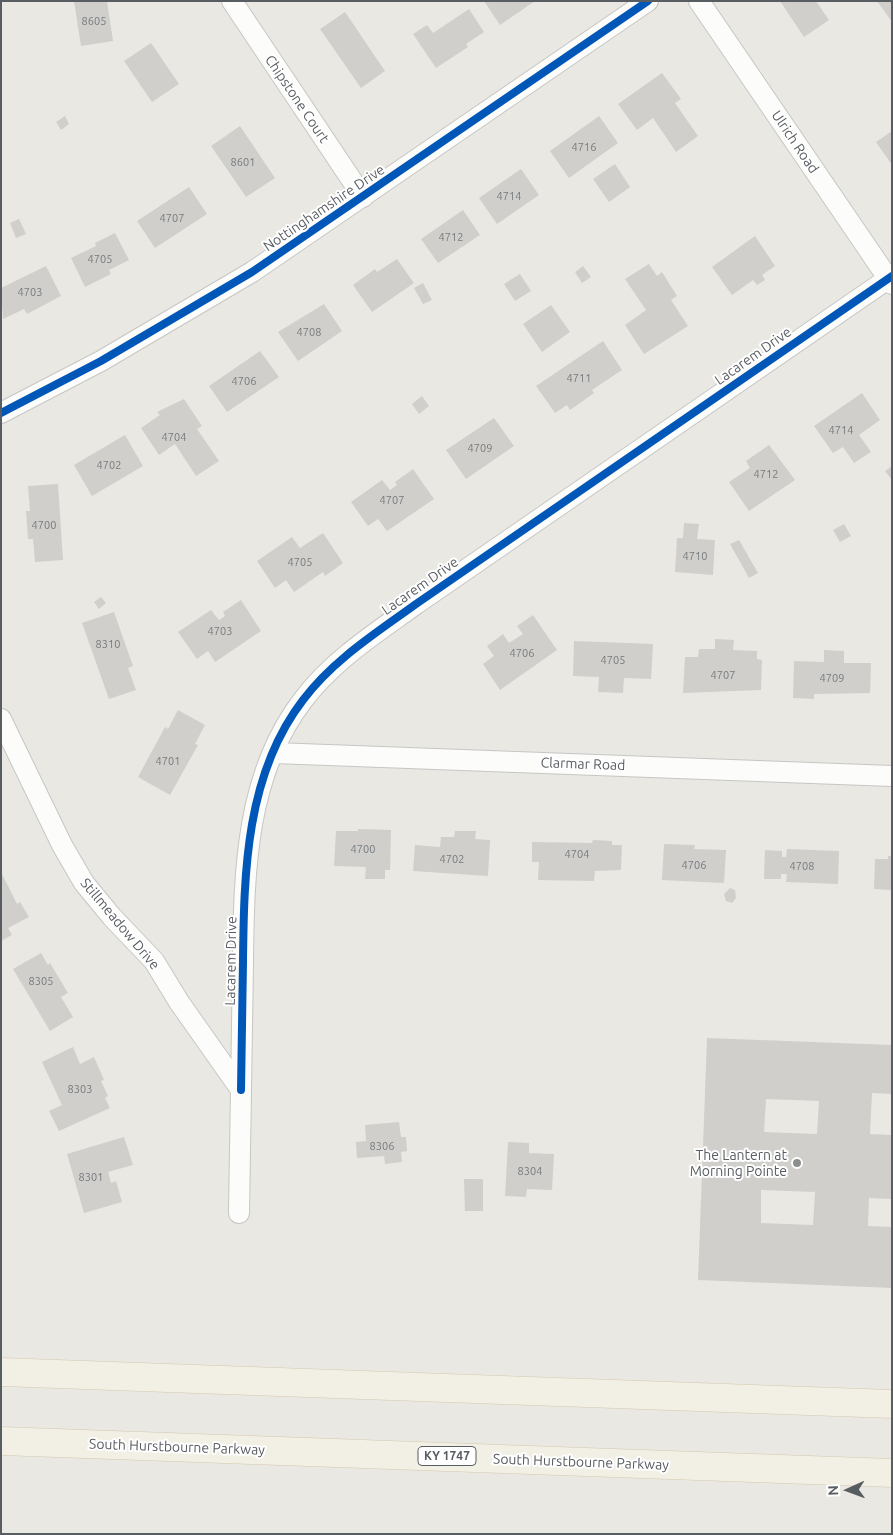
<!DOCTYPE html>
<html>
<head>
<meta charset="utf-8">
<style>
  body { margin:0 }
  #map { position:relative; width:893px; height:1535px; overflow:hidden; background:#eae8e2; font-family:Ubuntu,sans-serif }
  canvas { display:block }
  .frame { position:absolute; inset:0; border:2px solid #585d62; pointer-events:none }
  .north { position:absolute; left:823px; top:1465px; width:50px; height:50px; -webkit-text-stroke:4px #fff; paint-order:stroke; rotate:268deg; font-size:14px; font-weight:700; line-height:20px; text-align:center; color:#585d62 }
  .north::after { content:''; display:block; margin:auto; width:18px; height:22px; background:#585d62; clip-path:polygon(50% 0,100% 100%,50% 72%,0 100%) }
</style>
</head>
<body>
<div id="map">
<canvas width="893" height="1535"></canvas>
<div class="frame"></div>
<div class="north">N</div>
</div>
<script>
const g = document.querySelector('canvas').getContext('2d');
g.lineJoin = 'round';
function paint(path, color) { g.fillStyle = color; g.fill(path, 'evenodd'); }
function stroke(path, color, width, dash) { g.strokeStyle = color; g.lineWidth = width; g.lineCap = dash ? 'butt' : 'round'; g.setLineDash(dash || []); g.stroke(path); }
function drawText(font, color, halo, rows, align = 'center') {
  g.font = font + ' Ubuntu,sans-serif'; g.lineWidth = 4; g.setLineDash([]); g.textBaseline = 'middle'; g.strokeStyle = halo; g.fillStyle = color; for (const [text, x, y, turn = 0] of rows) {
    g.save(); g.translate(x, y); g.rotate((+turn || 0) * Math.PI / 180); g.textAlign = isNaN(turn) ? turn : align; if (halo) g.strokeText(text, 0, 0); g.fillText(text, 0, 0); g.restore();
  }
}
const building = new Path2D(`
  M74 1H107L113 41 81 46Z
  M484 1H535L500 25Z
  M780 1H816L829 20 804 37Z
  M877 1H892V22Z
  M469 9 484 32 466 44 468 47 436 68 413 34 427 25 433 33Z
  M345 12 385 71 361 88 320 29Z
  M151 43 179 84 152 102 124 61Z
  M662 73 681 99 675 103 698 136 676 152 653 118 637 130 618 104Z
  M65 116 69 124 61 130 56 122Z
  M599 116 618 143 569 178 550 151Z
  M240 126 275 178 246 197 211 146Z
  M892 131V165L876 142Z
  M615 164 630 187 609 202 593 179Z
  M521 169 539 195 497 224 479 198Z
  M189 187 207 214 155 248 137 221Z
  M463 210 480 235 438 263 421 239Z
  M19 219 26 234 16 238 10 223Z
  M115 233 129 260 109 270 111 274 85 287 71 258 96 246 95 243Z
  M755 236 775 266 762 275 765 280 757 285 753 280 732 295 712 267Z
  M397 259 414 283 372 312 353 285 375 269 377 272Z
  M649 264 657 276 662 272 677 296 671 300 688 326 644 354 625 325 646 310 625 279Z
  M46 266 61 296 27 314 24 309 3 319 1 288Z
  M583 266 591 277 582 283 575 272Z
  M520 274 531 291 515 301 504 284Z
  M423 283 432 300 423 304 414 288Z
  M324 304 342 331 298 361 278 332Z
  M551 305 570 332 542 352 523 324Z
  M603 341 622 370 592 390 594 393 570 410 567 405 555 413 536 386Z
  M260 351 279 377 227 412 209 386Z
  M862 393 880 420 859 435 871 452 854 463 843 447 833 453 814 426Z
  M422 396 429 406 419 414 412 404Z
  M184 399 202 426 197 429 219 461 196 476 175 444 159 455 141 428 160 415 157 412Z
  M494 418 514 446 466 479 446 450Z
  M125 435 143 466 92 496 74 465Z
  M769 445 795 480 749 511 729 482 750 468 746 461Z
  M892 466V480L885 471Z
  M413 469 434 499 387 531 378 519 368 526 351 502 382 480 390 490 397 485 395 482Z
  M58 484 63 560 35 562 33 539H28L26 511H30L28 486Z
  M684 523 699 524 697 539 715 540 713 575 675 572 677 538H683Z
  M844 524 851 536 840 542 833 530Z
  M323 533 343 563 325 576 323 572 294 592 286 580 275 588 257 561 292 537 300 548Z
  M739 540 758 573 749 578 730 544Z
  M101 597 106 603 99 609 94 602Z
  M241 600 261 631 215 662 208 651 197 659 178 632 211 610 219 620 225 616 223 612Z
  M114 612 133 666 128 668 136 690 109 699 82 623Z
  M533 615 557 650 500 690 483 664 494 656 487 646 503 634 509 643 523 634 517 626Z
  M715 639 734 640 733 650 757 651V659L762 660 761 690 683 693 685 657H698L699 649H715Z
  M574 641 653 644 651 679 624 678 623 693 598 692 599 677 573 676Z
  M824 650 844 651V663H871L870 693 814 694V699L793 698 794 661 824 662Z
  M178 710 205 725 195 744 198 745 170 795 138 777 165 727 168 729Z
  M358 829 391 830 390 870H385V879H365L366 867 334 866 336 831H358Z
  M455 831H476L475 839 490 840 488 876 413 871 415 845 440 847 441 837H454Z
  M593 840 612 841V845H622L621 870 595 871 594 881 538 880 539 862H532V842L592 843Z
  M664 844 695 845 694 849 726 850 724 883 662 880Z
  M787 849 839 851 838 884 786 882 787 874H781V879H764L765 850 782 851V857H786Z
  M888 856H892V890L874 889 875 859H888Z
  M1 872 17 904 20 902 29 917 8 928 12 935 1 941Z
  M730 888 735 890 736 898 732 903 726 901 724 894Z
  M41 953 48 965 50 963 68 993 61 997 73 1017 50 1031 13 969Z
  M707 1038 892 1045V1094L872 1093 870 1134 892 1135V1199L869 1198 868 1226 892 1227V1288L698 1280ZM766 1099 819 1101 817 1134 764 1132ZM761 1190 815 1192 813 1225 761 1223Z
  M73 1047 80 1064 94 1057 104 1080 101 1081 108 1096 105 1098 110 1108 59 1131 49 1111 62 1105 42 1062Z
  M399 1122 401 1137H406L407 1151 401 1152 402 1162 385 1164 384 1156 357 1158 356 1142 366 1141 365 1125Z
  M124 1137 133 1165 108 1172 111 1183 116 1181 122 1202 84 1213 67 1154Z
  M508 1142 529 1143V1153L554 1154 552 1190 527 1189 526 1197 505 1196Z
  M464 1179H483V1211H465Z`);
const street = new Path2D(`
  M232 1 363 197
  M699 1 892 284
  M1 413 101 361 252 272 648 1
  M1 719 62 845 84 883 112 917 154 961 179 1002 241 1090 239 1213
  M274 753 892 776
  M241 1090C242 1047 242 1004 243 961 244 871 246 774 303 700 333 660 376 633 416 604L892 276`);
const primary = new Path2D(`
  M1 1372 892 1404
  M1 1441 892 1473`);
const cycleway = new Path2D(`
  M1 413 101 361 252 272 648 1
  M241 1090C242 1047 242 1004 243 961 244 871 246 774 303 700 333 660 376 633 416 604L892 276`);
const markers = [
  [797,1163,5,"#8b8e8f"]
];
const numberNames = [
  ["8605",94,21],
  ["4716",584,147],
  ["8601",243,162],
  ["4714",509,196],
  ["4707",172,218],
  ["4712",451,237],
  ["4705",100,259],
  ["4703",30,292],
  ["4708",309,332],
  ["4711",579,378],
  ["4706",244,381],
  ["4714",841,430],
  ["4704",174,437],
  ["4709",480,448],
  ["4702",109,465],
  ["4712",766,474],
  ["4707",392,500],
  ["4700",44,525],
  ["4710",695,556],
  ["4705",300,562],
  ["4703",220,631],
  ["8310",108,644],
  ["4706",522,653],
  ["4705",613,660],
  ["4707",723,675],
  ["4709",832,678],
  ["4701",168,761],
  ["4700",363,849],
  ["4704",577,854],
  ["4702",452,859],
  ["4706",694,865],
  ["4708",802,866],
  ["8305",41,981],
  ["8303",80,1089],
  ["8306",382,1146],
  ["8304",530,1171],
  ["8301",91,1177]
];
const shields = [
  [447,1456,58]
];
const shieldNames = [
  ["KY 1747",447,1456]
];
const streetNames = [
  ["Chipstone Court",297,99,56],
  ["Ulrich Road",795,142,56],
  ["Nottinghamshire Drive",324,208,-34],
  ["Lacarem Drive",753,356,-35],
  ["Lacarem Drive",420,586,-35],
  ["Clarmar Road",583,764,2],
  ["Stillmeadow Drive",120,924,50],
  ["Lacarem Drive",231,961,-89],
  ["South Hurstbourne Parkway",177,1447,2],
  ["South Hurstbourne Parkway",581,1462,2]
];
const poiNames = [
  ["The Lantern at",787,1155],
  ["Morning Pointe",787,1171]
];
paint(building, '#d0cfcc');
stroke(street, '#c6c6c5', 22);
stroke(primary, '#d3c8ae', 29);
stroke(street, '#fcfcfb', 20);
stroke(primary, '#f2efe5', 28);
stroke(cycleway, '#0057b8', 8);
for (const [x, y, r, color] of markers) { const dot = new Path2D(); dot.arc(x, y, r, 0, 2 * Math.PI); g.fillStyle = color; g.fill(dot); stroke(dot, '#fff', 2); }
drawText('11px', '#777b7e', null, numberNames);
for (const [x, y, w] of shields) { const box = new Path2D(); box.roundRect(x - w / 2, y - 9.5, w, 19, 4); g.fillStyle = '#fff'; g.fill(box); stroke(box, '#585d62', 1); }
drawText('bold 12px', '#585d62', null, shieldNames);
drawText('14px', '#585d62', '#fff', streetNames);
drawText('14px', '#585d62', '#fff', poiNames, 'right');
</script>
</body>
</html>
